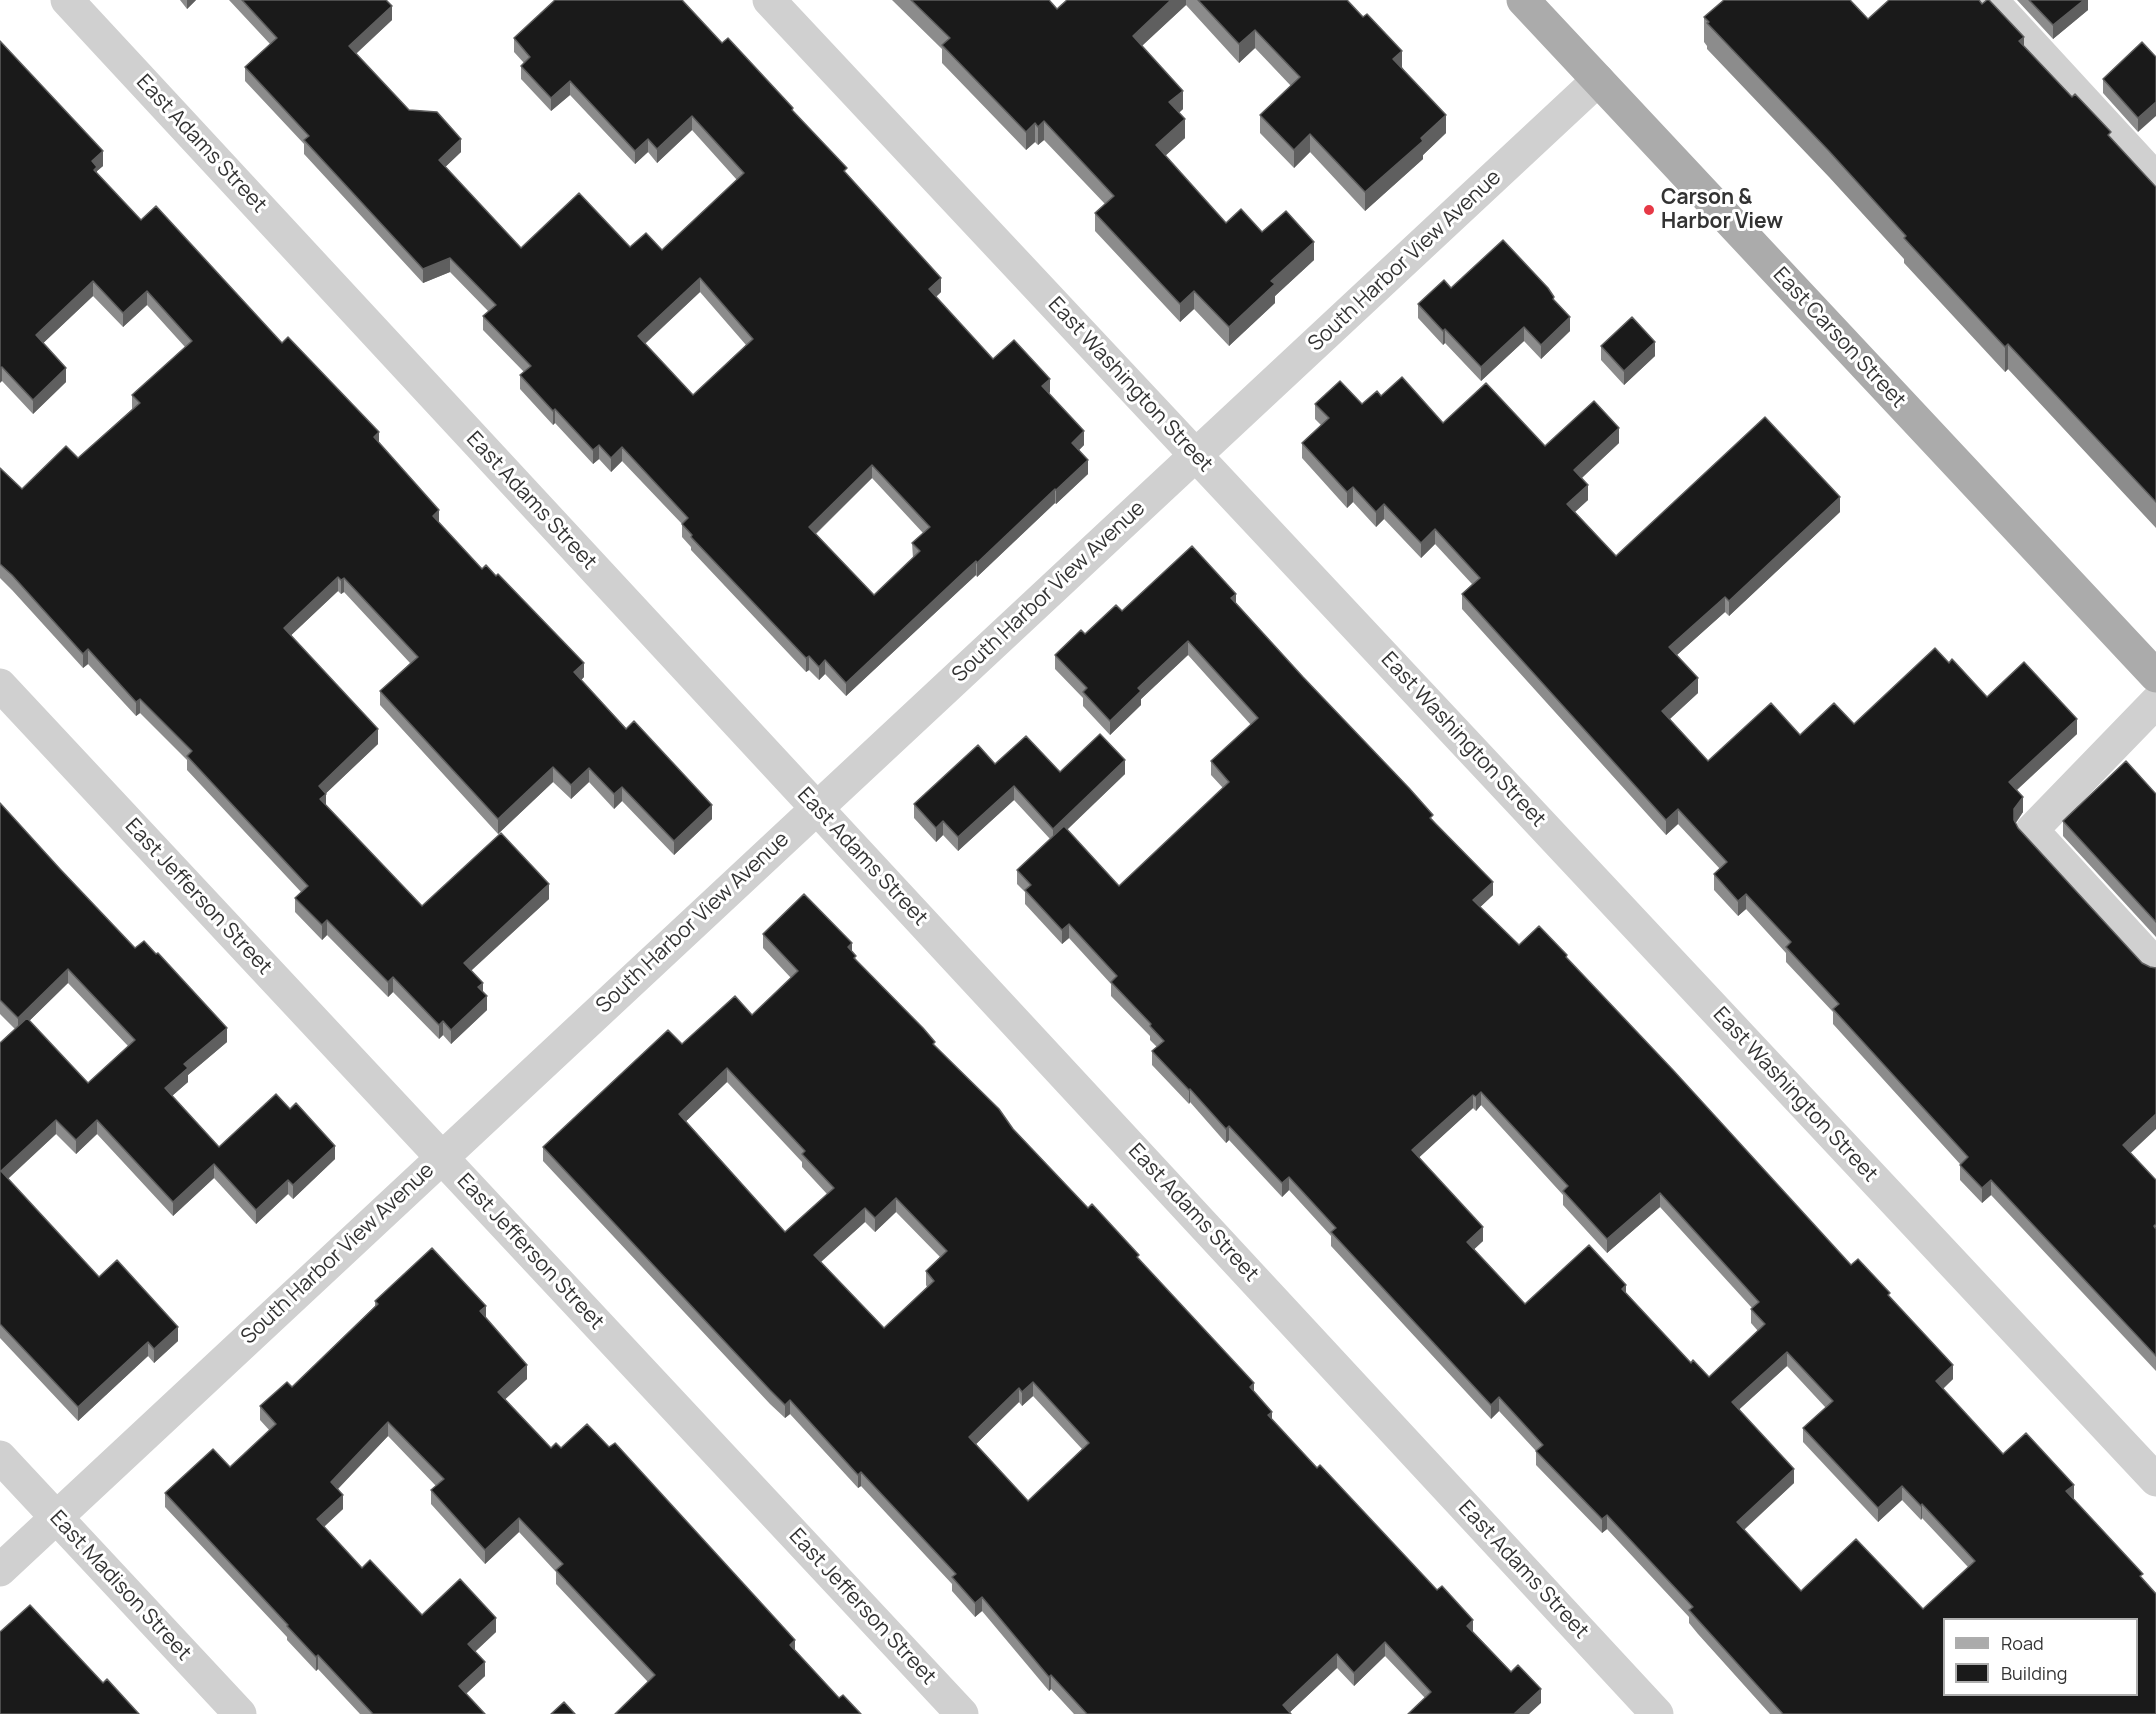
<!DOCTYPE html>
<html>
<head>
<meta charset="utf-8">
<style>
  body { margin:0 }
  #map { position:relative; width:2156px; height:1714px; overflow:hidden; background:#fff; font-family:Manrope,sans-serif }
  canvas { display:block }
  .legend { position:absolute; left:1943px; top:1618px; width:195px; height:78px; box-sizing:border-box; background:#fff; border:2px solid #adadad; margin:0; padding:8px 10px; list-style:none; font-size:18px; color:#333 }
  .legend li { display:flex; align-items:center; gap:12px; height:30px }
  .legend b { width:30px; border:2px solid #adadad }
</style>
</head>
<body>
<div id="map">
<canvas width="2156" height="1714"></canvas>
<ul class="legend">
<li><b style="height:8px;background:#ababab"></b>Road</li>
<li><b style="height:16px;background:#1a1a1a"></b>Building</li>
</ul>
</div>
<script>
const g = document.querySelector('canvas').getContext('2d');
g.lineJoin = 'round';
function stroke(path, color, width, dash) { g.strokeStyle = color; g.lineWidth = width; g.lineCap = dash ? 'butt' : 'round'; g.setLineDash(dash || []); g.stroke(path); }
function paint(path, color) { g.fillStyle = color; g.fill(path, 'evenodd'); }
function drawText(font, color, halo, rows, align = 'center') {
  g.font = font + ' Manrope,sans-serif'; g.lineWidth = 6; g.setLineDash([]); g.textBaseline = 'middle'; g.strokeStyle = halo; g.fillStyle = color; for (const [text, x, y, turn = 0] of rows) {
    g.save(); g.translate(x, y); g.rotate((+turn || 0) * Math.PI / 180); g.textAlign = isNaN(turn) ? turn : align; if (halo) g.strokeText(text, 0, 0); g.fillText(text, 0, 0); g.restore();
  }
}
const minor = new Path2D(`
  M67 0 1657 1714
  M769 0 2156 1480
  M1991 0 2156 179
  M0 685 962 1714
  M2156 702 2032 830 2156 965
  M0 1457 240 1714
  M0 1570 1598 80`);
const major = new Path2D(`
  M1523 0 2156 676`);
const wall = new Path2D(`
  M180 0H196L187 9Z
  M229 0H386L392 20 356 54 409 110 461 152 445 167 521 248 630 247 662 250 737 180 692 130 657 163 648 152 635 164 570 95 551 111 521 79V66L524 63 514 52V38L722 43 793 111 847 174 941 292 936 297 993 359 1050 392 1049 394 1084 445 1079 450 1088 474 1056 504 1055 503 977 577 976 575 965 585 846 696 825 674 819 680 809 670 806 672 691 550V547L682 537V524L622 461 611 472 599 459 593 464 555 423 553 425 520 389V375L524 372 483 330V316L489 312 450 272 423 283 304 154V144L245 81V67L270 44ZM700 292 746 345 693 395 645 344ZM872 478 923 533 912 543 913 558 874 595 816 534Z
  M892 0H1049L1057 9 1067 0H1347L1402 67 1446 133 1423 155V159L1365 211 1310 152 1294 168 1260 133V115L1291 86 1255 48 1239 63 1186 5 1142 46 1183 109 1179 113 1185 138 1165 156 1226 223 1262 232 1314 260 1275 296V303L1229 346 1194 309 1180 322 1095 231V213L1105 204 1044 140 1038 145 1035 142 1026 150 942 63V49Z
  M2017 0H2088V10L2053 39Z
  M1704 17 1868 19 2024 46 2156 187V528L2008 369 2005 372 1904 263V259L1829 177 1707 49V46L1704 42Z
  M0 41 103 166 97 171V174L141 220 282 343 379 442 439 523 584 677 581 680 712 819 674 855 622 801 614 809 589 782 571 799 553 782 498 834 380 705V691L410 663 344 592 341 594 338 591 291 635 378 744 326 793V806L422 906 549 899 471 971 483 992 487 1010 451 1044 443 1035 439 1039 393 992 388 997 327 935 322 940 295 912V898L301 892 187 770V760L140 713 136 716 88 664 83 668 12 590 0 578V468L22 489 78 458 132 409V395L185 347 147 305 123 327 93 296 43 343 66 382 33 414 2 381Z
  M2142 42 2138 132 2103 93V79Z
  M1451 288 1554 300 1570 331 1541 359 1524 341 1481 381 1445 343 1443 345 1418 318V304Z
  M1601 346 1655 356 1624 385 1601 360Z
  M1381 396 1443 423 1545 446 1619 443 1582 478 1588 500 1575 512 1616 556 1840 512 1729 616 1725 612 1677 655 1698 693 1670 719 1708 761 1800 735 1854 724 1949 663 1987 697 2077 734 2017 790 2023 812 2016 823 2131 1153 2156 1180V1371L1991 1195 1982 1203 1960 1180V1164L1833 1024V1012L1786 962V953L1746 909 1738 916 1714 890V874L1720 869 1678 824 1666 835 1462 609V594L1472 584 1435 544 1421 558 1384 519 1376 527 1353 502 1347 508 1302 458V443L1321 425 1315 419V404H1362Z
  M1236 603 1433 820 1493 895 1480 907 1519 945 1567 959 1851 1265 1890 1297 1953 1379 1943 1389 2003 1454 2073 1499 2143 1579 2156 1714H1770L1698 1634 1689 1623V1617L1607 1529 1602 1533 1536 1465V1451L1499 1411 1491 1419 1331 1246V1236L1289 1190 1282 1197 1229 1140 1226 1143 1190 1102 1189 1104 1152 1065V1051L1157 1047 1150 1040V1036L1111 996V984L1069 938 1062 944 1025 904V892L1017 884V870L1050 839 1014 800 958 851 943 835 936 842 914 818V804L995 764 1060 772 1125 774 1067 830 1119 886 1223 788 1211 775V761L1251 725 1188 655 1141 699V705L1110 735 1083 706V698L1055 669V655L1085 634 1122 611ZM1481 1105 1563 1195V1205L1607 1253 1660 1207 1752 1308 1751 1309V1323L1758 1331 1709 1377 1691 1363 1626 1293 1525 1304 1474 1249 1483 1241 1419 1157 1473 1108 1476 1111ZM1787 1366 1826 1408 1803 1428V1442L1878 1522 1902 1500 1921 1520 1922 1518 1968 1567 1923 1609 1801 1591 1744 1530 1794 1483 1739 1409Z
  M2156 794V937L2063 836V821Z
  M0 803 60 869 135 948 227 1042 188 1075V1082L172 1096 219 1147 335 1159 293 1199 288 1194 256 1224 214 1178 173 1216 97 1134 76 1154 56 1134 8 1179 99 1277 178 1341 154 1363 148 1356 78 1421 0 1338V1043L15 1029 0 1014ZM68 983 128 1046 88 1083 29 1021Z
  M763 934 852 951 856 960 935 1046 1088 1208 1139 1259 1254 1392 1272 1420 1541 1703 1425 1698 1385 1656 1354 1686 1337 1668 1290 1712 1291 1714H1074L1051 1689 1049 1691 982 1611 975 1617 952 1591V1584L861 1486 858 1488 790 1414 785 1418 770 1404 543 1161V1147L682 1044 752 1015 791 978 763 948ZM727 1082 802 1162V1167L827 1194 785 1232 686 1121ZM896 1212 940 1257 926 1271V1285L927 1287 884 1328 821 1262 865 1222 875 1232ZM1033 1396 1082 1449 1028 1501 976 1444 1019 1402 1022 1406Z
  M375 1301 486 1318 527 1379 505 1399 551 1448H561L795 1650 839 1698 861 1714 648 1682 556 1584V1572L519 1532 485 1564 431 1504V1490L436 1486 388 1436 338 1489 343 1509 324 1527 362 1568 422 1615 496 1632 475 1652 485 1676 466 1694 485 1714H360L318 1669 316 1671 287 1640V1637L165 1507V1493L230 1467 270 1431 260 1420V1406L292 1387 375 1306Z`);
const shadedWall = new Path2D(`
  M187 0H196L187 9Z
  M1171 0H1186V5L1133 54V36Z
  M2084 0H2088V10L2053 39V25Z
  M392 6V20L349 60V46Z
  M1255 30V48L1239 63V44Z
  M2024 37V63L2019 41Z
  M1402 51V70L1393 59Z
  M570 81V95L551 111V98Z
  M1183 91V109L1169 121V102Z
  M2156 102V116L2138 132V118Z
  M1446 115V133L1423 155V159L1365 211V192Z
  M692 116V130L657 163V149Z
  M1185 119V138L1156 164V145Z
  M1044 121V140L1038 145V127Z
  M1035 123V142L1026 150V132Z
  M1310 134V152L1294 168V150Z
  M461 139V152L439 173V160Z
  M648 139V152L635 164V151Z
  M103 151V166L97 171V181L94 184 92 161Z
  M1314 242V260L1275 296V303L1229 346V327L1271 281Z
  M450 258V272L423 283V269Z
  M700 278V292L638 350V336Z
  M941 278V292L929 303V289Z
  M93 281V296L36 350V335Z
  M147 291V305L123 327V313Z
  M1194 291V309L1180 322V304Z
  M1570 317V331L1541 359V345Z
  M1524 327V341L1481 381V367Z
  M1445 329V343L1443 345V331Z
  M1655 342V356L1624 385V371Z
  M2008 344V369L2005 372V347Z
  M2 367V381L0 383V368Z
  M66 368V382L33 414V400Z
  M1050 379V392L1042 400V386Z
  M555 409V423L553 425V411Z
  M1619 428V443L1574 485V470Z
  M1084 431V445L1072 457V443Z
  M379 432V446L374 437Z
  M599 445V459L593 464V450Z
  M622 447V461L611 472V458Z
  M1088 460V474L1056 504V490Z
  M872 465V478L809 540V527Z
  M1588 485V500L1567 519V504Z
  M1353 487V502L1347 508V492Z
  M1055 489V503L977 577V563Z
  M1840 497V512L1729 616V601Z
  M1384 504V519L1376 527V512Z
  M439 510V524L433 516Z
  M1435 529V544L1421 558V543Z
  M976 561V575L846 696V683Z
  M338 577V591L284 642V628Z
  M344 578V592L341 594V580Z
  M1236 594V608L1231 598Z
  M1725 597V612L1669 662V647Z
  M1188 641V655L1141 699V705L1110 735V721L1138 688Z
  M88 649V664L83 668V654Z
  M809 656V670L806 672V658Z
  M825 660V674L819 680V667Z
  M584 663V677L574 687V672Z
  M1698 678V693L1662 726V711Z
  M140 699V713L136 716V702Z
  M2077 719V734L2009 797V782Z
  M378 729V744L319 800V786Z
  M1125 760V774L1053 843V829Z
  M553 767V782L498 834V819Z
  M589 768V782L571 799V785Z
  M1014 786V800L958 851V837Z
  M622 787V801L614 809V794Z
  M326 794V808L320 799Z
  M2023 797V812L2014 825V809Z
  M712 805V819L674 855V841Z
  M1678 809V824L1666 835V820Z
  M943 821V835L936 842V828Z
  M1493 882V895L1473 914V900Z
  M549 884V899L464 977V963Z
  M1746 894V909L1738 916V901Z
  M327 920V935L322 940V925Z
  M1069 924V938L1062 944V930Z
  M852 943V957L848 947Z
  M68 969V983L18 1032V1018Z
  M393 977V992L388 997V982Z
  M483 983V997L478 987Z
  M487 996V1010L451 1044V1030Z
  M443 1021V1035L439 1039V1025Z
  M227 1028V1042L188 1075V1082L165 1102V1088L184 1064Z
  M727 1068V1082L679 1128V1114Z
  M1190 1089V1102L1189 1104V1090Z
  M1481 1092V1105L1476 1111V1097Z
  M1473 1095V1108L1412 1164V1150Z
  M2156 1114V1129L2123 1160V1145Z
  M56 1120V1134L1 1185V1171Z
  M97 1120V1134L76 1154V1140Z
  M1229 1126V1140L1226 1143V1129Z
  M335 1146V1159L293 1199V1185Z
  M214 1164V1178L173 1216V1202Z
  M1289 1177V1190L1282 1197V1183Z
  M288 1180V1194L256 1224V1210Z
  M1991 1180V1195L1982 1203V1188Z
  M1660 1193V1207L1607 1253V1239Z
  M896 1198V1212L875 1232V1218Z
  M865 1208V1222L814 1268V1255Z
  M1483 1227V1241L1467 1256V1242Z
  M1626 1285V1299L1622 1289Z
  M486 1306V1319L480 1311Z
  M178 1327V1341L154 1363V1349Z
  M148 1342V1356L78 1421V1407Z
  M1787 1352V1366L1732 1416V1402Z
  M527 1365V1379L498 1406V1392Z
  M1953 1365V1379L1936 1395V1381Z
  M1033 1382V1396L1022 1406V1392Z
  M1254 1383V1397L1250 1387Z
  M1019 1388V1402L969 1451V1437Z
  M1499 1397V1411L1491 1419V1405Z
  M790 1400V1414L785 1418V1405Z
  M1272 1412V1426L1268 1415Z
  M388 1422V1436L331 1496V1482Z
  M1794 1469V1483L1737 1536V1522Z
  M861 1472V1486L858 1488V1475Z
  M2074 1485V1499L2066 1491Z
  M1902 1486V1500L1878 1522V1508Z
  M343 1495V1509L317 1533V1519Z
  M1922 1504V1518L1921 1520V1506Z
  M1607 1515V1529L1602 1533V1519Z
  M519 1518V1532L485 1564V1550Z
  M982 1597V1611L975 1617V1603Z
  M496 1618V1632L468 1658V1644Z
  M1473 1620V1634L1467 1626Z
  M795 1640V1654L790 1645Z
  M1385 1642V1656L1354 1686V1673Z
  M1337 1654V1668L1288 1714 1283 1705Z
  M318 1655V1669L316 1671V1657Z
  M485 1662V1676L459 1700V1686Z
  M1051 1675V1689L1049 1691V1677Z
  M1541 1689V1703L1529 1714H1514Z`);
const building = new Path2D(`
  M242 0H386L392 6 349 46 409 110 437 112 461 139 439 160 521 248 579 193 630 247 646 233 662 250 744 173 692 116 657 149 648 139 635 151 570 81 551 98 521 66 530 57 514 38 555 0H682L722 43 728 38 793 108 792 110 847 168 844 171 941 278 929 289 993 359 1014 340 1050 379 1042 386 1084 431 1072 443 1088 460 1056 490 1055 489 977 563 976 561 965 571 846 683 825 660 819 667 809 656 806 658 691 537 692 535 682 524 688 518 622 447 611 458 599 445 593 450 555 409 553 411 520 375 531 366 483 316 496 305 450 258 423 269 304 140 309 136 245 67 277 38ZM700 278 753 339 693 395 638 336ZM872 465 930 527 912 543 920 551 874 595 809 527Z
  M911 0H1049L1057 9 1067 0H1171L1133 36 1183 91 1169 102 1185 119 1156 145 1226 223 1241 209 1262 232 1286 211 1314 242 1271 281 1275 284 1229 327 1194 291 1180 304 1095 213 1114 196 1044 121 1038 127 1035 123 1026 132 942 45 950 38Z
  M1198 0H1347L1363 17 1367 14 1402 51 1393 59 1446 115 1421 138 1423 141 1365 192 1310 134 1294 150 1260 115 1300 77 1255 30 1239 44Z
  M1724 0H1850L1868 19 1889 0H1979L1982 4 1987 0H1989L2024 37 2019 41 2072 97 2075 94 2111 132 2108 135 2156 187V502L2008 344 2005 347 1904 238 1906 236 1829 151 1707 23 1709 22 1704 17Z
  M2029 0H2084L2053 25Z
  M0 41 103 151 92 161 97 167 94 170 141 220 156 206 282 343 288 337 379 432 374 437 439 510 433 516 482 569 486 565 496 576 498 574 584 663 574 672 626 729 634 721 712 805 674 841 622 787 614 794 589 768 571 785 553 767 498 819 380 691 418 657 344 578 341 580 338 577 284 628 378 729 319 786 326 794 320 799 422 906 501 833 549 884 464 963 483 983 478 987 487 996 451 1030 443 1021 439 1025 393 977 388 982 327 920 322 925 295 898 308 886 187 756 192 751 140 699 136 702 88 649 83 654 12 575 0 564V468L22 489 66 446 78 458 140 403 132 395 192 341 147 291 123 313 93 281 36 335 66 368 33 400 2 367 0 368Z
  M2142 42 2156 57V102L2138 118 2103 79Z
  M1503 240 1548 288 1554 297 1553 299 1570 317 1541 345 1524 327 1481 367 1445 329 1443 331 1418 304 1444 280 1451 288Z
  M1632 317 1655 342 1624 371 1601 346Z
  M1402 377 1443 423 1486 383 1545 446 1594 401 1619 428 1574 470 1588 485 1567 504 1616 556 1765 417 1840 497 1729 601 1725 597 1669 647 1698 678 1662 711 1708 761 1771 703 1800 735 1834 703 1854 724 1935 648 1949 663 1952 659 1987 697 2024 662 2077 719 2009 782 2023 797 2014 809V820L2018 828 2142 963 2150 967 2156 968V1114L2123 1145 2156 1180V1224L2154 1226 2156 1229V1356L1991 1180 1982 1188 1960 1165 1968 1157 1833 1009 1839 1004 1786 947 1791 942 1746 894 1738 901 1714 874 1727 862 1678 809 1666 820 1462 594 1480 578 1435 529 1421 543 1384 504 1376 512 1353 487 1347 492 1302 443 1329 418 1315 404 1340 381 1362 404 1377 391 1381 396Z
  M1192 546 1236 594 1231 598 1303 677 1409 788 1433 815 1430 818 1493 882 1473 900 1519 945 1539 926 1567 955 1566 957 1673 1070 1851 1265 1858 1259 1890 1293 1888 1295 1953 1365 1936 1381 2003 1454 2026 1433 2074 1485 2066 1491 2143 1574 2140 1576 2156 1594V1714H1783L1698 1620 1689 1610 1693 1607 1607 1515 1602 1519 1536 1451 1543 1445 1499 1397 1491 1405 1331 1232 1336 1228 1289 1177 1282 1183 1229 1126 1226 1129 1190 1089 1189 1090 1152 1051 1164 1041 1150 1026 1151 1024 1111 982 1117 976 1069 924 1062 930 1025 890 1031 885 1017 870 1064 826 1119 886 1229 782 1211 761 1258 718 1188 641 1138 688 1141 691 1110 721 1083 692 1087 688 1055 655 1081 630 1085 634 1116 605 1122 611ZM1481 1092 1568 1186 1563 1191 1607 1239 1660 1193 1759 1302 1751 1309 1765 1324 1709 1377 1693 1360 1691 1363 1622 1289 1626 1285 1589 1245 1525 1304 1467 1242 1483 1227 1412 1150 1473 1095 1476 1097ZM1787 1352 1833 1401 1803 1428 1878 1508 1902 1486 1921 1506 1922 1504 1975 1561 1923 1609 1856 1539 1801 1591 1737 1522 1794 1469 1732 1402ZM1944 1620H2136V1695H1944Z
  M1100 734 1125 760 1053 829 1014 786 958 837 943 821 936 828 914 804 978 745 995 764 1026 736 1060 772Z
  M2126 761 2156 794V922L2063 821Z
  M0 803 60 869 135 948 144 941 156 954 158 953 227 1028 184 1064 188 1068 165 1088 219 1147 276 1094 290 1109 296 1103 335 1146 293 1185 288 1180 256 1210 214 1164 173 1202 97 1120 76 1140 56 1120 1 1171 99 1277 117 1260 178 1327 154 1349 148 1342 78 1407 0 1324V1043L27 1018 88 1083 135 1040 68 969 18 1018 0 1000Z
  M804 894 852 943 848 947 856 956 854 958 923 1028 935 1042 933 1044 999 1109 1013 1129 1088 1208 1092 1204 1139 1255 1137 1257 1254 1383 1250 1387 1272 1412 1268 1415 1317 1468 1320 1465 1437 1590 1442 1586 1473 1620 1467 1626 1511 1672 1518 1665 1541 1689 1514 1714H1408L1431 1692 1385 1642 1354 1673 1337 1654 1283 1705 1291 1714H1087L1051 1675 1049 1677 982 1597 975 1603 952 1577 956 1574 861 1472 858 1475 790 1400 785 1405 770 1390 543 1147 668 1030 682 1044 735 996 752 1015 798 971 763 934ZM727 1068 805 1151 802 1154 834 1188 785 1232 679 1114ZM896 1198 947 1251 926 1271 934 1281 884 1328 814 1255 865 1208 875 1218ZM1033 1382 1089 1443 1028 1501 969 1437 1019 1388 1022 1392Z
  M432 1248 486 1306 480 1311 527 1365 498 1392 551 1448 556 1443 561 1448 587 1424 609 1447 615 1443 795 1640 790 1645 839 1698 843 1695 861 1714H615L655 1675 556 1570 563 1564 519 1518 485 1550 431 1490 444 1479 388 1422 331 1482 343 1495 317 1519 362 1568 370 1560 422 1615 460 1579 496 1618 468 1644 485 1662 459 1686 485 1714H373L318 1655 316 1657 287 1626 288 1625 165 1493 213 1449 230 1467 276 1424 260 1406 287 1382 292 1387 378 1304 375 1301Z
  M30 1605 103 1683 107 1679 139 1714H0V1632Z
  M564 1702 575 1714H551Z`);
const markers = [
  [1649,210,6,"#e63946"]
];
const streetNames = [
  ["East Adams Street",201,144,47],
  ["South Harbor View Avenue",1405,261,-43],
  ["East Carson Street",1839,338,47],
  ["East Washington Street",1130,385,47],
  ["East Adams Street",531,501,47],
  ["South Harbor View Avenue",1049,592,-43],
  ["East Washington Street",1463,740,47],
  ["East Adams Street",862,857,47],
  ["East Jefferson Street",198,897,47],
  ["South Harbor View Avenue",693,923,-43],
  ["East Washington Street",1795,1095,47],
  ["East Adams Street",1193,1213,47],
  ["East Jefferson Street",530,1252,47],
  ["South Harbor View Avenue",338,1254,-43],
  ["East Adams Street",1523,1570,47],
  ["East Madison Street",120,1586,47],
  ["East Jefferson Street",862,1607,47]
];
const poiNames = [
  ["Carson &",1661,198],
  ["Harbor View",1661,222]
];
stroke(minor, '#d0d0d0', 33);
stroke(major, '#ababab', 33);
paint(wall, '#8c8c8c');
paint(shadedWall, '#5f5f5f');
paint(building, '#1a1a1a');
stroke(building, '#5f5f5f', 1.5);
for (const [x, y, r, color] of markers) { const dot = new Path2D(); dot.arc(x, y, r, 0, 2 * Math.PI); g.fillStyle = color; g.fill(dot); stroke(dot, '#fff', 2); }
drawText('21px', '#333', '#fff', streetNames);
drawText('bold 21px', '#333', '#fff', poiNames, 'left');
</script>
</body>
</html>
